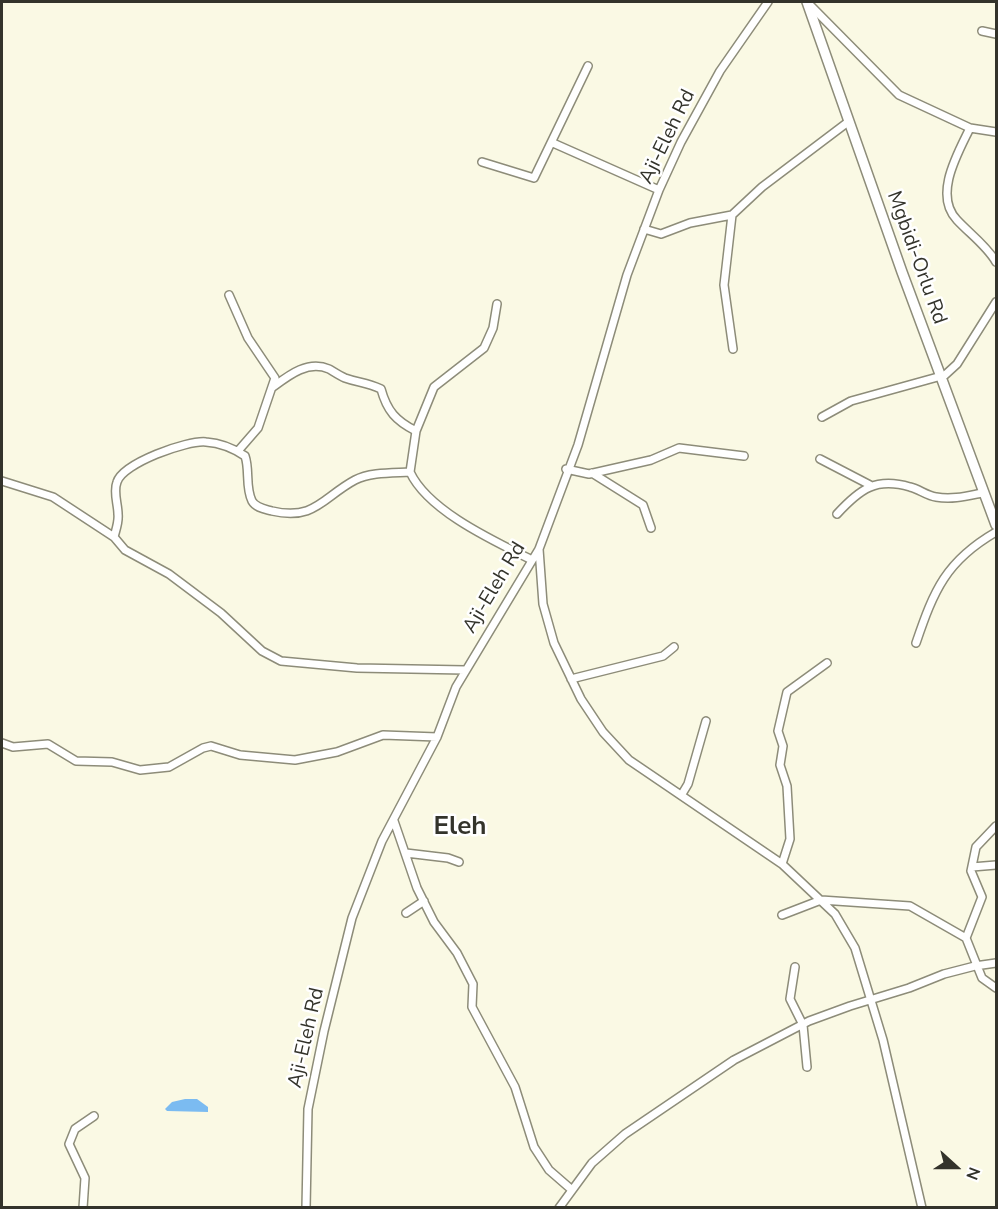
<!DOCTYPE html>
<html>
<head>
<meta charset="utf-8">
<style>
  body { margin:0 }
  #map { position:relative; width:998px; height:1209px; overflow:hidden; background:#faf9e4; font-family:"Nunito Sans",sans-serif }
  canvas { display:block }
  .frame { position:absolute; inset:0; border:3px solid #33332b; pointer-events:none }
  .north { position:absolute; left:926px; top:1137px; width:60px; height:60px; -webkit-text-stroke:4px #fff; paint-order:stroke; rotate:111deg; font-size:16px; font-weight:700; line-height:24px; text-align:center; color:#33332b }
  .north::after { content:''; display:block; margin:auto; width:21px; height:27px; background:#33332b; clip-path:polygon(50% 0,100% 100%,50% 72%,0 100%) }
</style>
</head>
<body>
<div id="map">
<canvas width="998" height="1209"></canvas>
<div class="frame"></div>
<div class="north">N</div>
</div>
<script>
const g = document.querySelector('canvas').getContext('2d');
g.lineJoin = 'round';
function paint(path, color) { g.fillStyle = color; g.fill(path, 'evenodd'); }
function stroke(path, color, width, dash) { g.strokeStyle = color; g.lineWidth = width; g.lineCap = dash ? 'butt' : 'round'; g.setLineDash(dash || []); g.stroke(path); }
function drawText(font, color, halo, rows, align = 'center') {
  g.font = font + ' "Nunito Sans",sans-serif'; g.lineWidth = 5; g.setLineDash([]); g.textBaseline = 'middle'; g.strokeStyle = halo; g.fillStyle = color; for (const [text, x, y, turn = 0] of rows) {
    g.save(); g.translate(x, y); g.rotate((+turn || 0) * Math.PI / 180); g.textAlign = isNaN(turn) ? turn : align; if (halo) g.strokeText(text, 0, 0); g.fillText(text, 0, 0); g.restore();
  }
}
const water = new Path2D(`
  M185 1099H197L208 1107V1112L167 1111 165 1109 172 1102Z`);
const street = new Path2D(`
  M809 4 899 95 970 128 996 132
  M982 31 996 34
  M970 128C958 153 933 195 957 220 970 234 987 246 996 262
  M553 143 659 190
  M482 162 534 178 588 66
  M732 215 724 285 733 349
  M644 229 661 234 690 223 732 215 762 187 848 122
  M229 295 248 338 275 378 258 428 238 451
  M273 387C289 375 308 360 329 369 334 372 340 376 345 378 359 383 366 382 381 389 387 411 396 421 416 431L410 472
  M822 417 851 401 945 375 957 364 996 302
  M416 431 434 387 484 348 493 328 497 304
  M820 459 870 485
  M566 469 589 474 651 460 679 448 744 456
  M592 473 643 505 651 528
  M2 481 53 497 114 537 125 550 169 574 221 613 262 651 281 661 357 668 465 670
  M837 514C860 489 876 477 910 487 919 489 927 496 936 497 952 500 967 496 982 493
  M114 537C116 529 119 522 118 514 118 504 113 492 117 482 123 463 187 440 206 442 220 443 233 448 245 456 250 470 245 487 252 501 256 508 265 509 272 511 315 521 323 497 355 480 370 472 393 473 410 472 428 511 494 541 532 560
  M539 549 543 604 554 643 581 699 603 732 629 760 782 864 835 914 855 948 883 1040 922 1208
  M916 643C934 590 946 561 996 532
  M571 679 663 656 674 647
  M2 743 13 747 48 744 76 761 112 762 140 770 169 767 203 748 211 746 240 755 295 760 337 752 383 735 437 737
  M682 794 688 784 706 721
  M394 821 417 888 434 922 457 953 473 984 472 1007 515 1087 534 1147 549 1170 572 1190
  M996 826 976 847 971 871 982 897 966 938 982 978 996 988
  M406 853 448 858 459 862
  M782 864 790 839 787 786 780 765 783 746 778 731 787 692 827 663
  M972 867 996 865
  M406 913 424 901
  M782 915 821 900 910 906 966 938
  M795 967 790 999 803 1025 807 1067
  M83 1208 85 1178 69 1144 75 1129 94 1116
  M306 1208 308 1109 324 1031 352 918 382 841 437 737 456 687 539 549 578 445 627 275 659 190 681 142 720 71 768 2
  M559 1208 592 1163 625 1134 734 1060 809 1021 850 1006 909 988 944 974 975 966 996 963`);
const secondary = new Path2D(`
  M807 2 902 272 996 525`);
const streetNames = [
  ["Aji-Eleh Rd",668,137,-64],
  ["Mgbidi-Orlu Rd",916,258,70],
  ["Aji-Eleh Rd",495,588,-59],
  ["Aji-Eleh Rd",307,1038,-77]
];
const districtNames = [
  ["Eleh",460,828]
];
paint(water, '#7bbbf1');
stroke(street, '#8d8c79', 10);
stroke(secondary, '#8d8c79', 12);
stroke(street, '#fff', 7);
stroke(secondary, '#fff', 9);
drawText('20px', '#33332b', '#fff', streetNames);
drawText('bold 26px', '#33332b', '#fff', districtNames);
</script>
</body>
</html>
